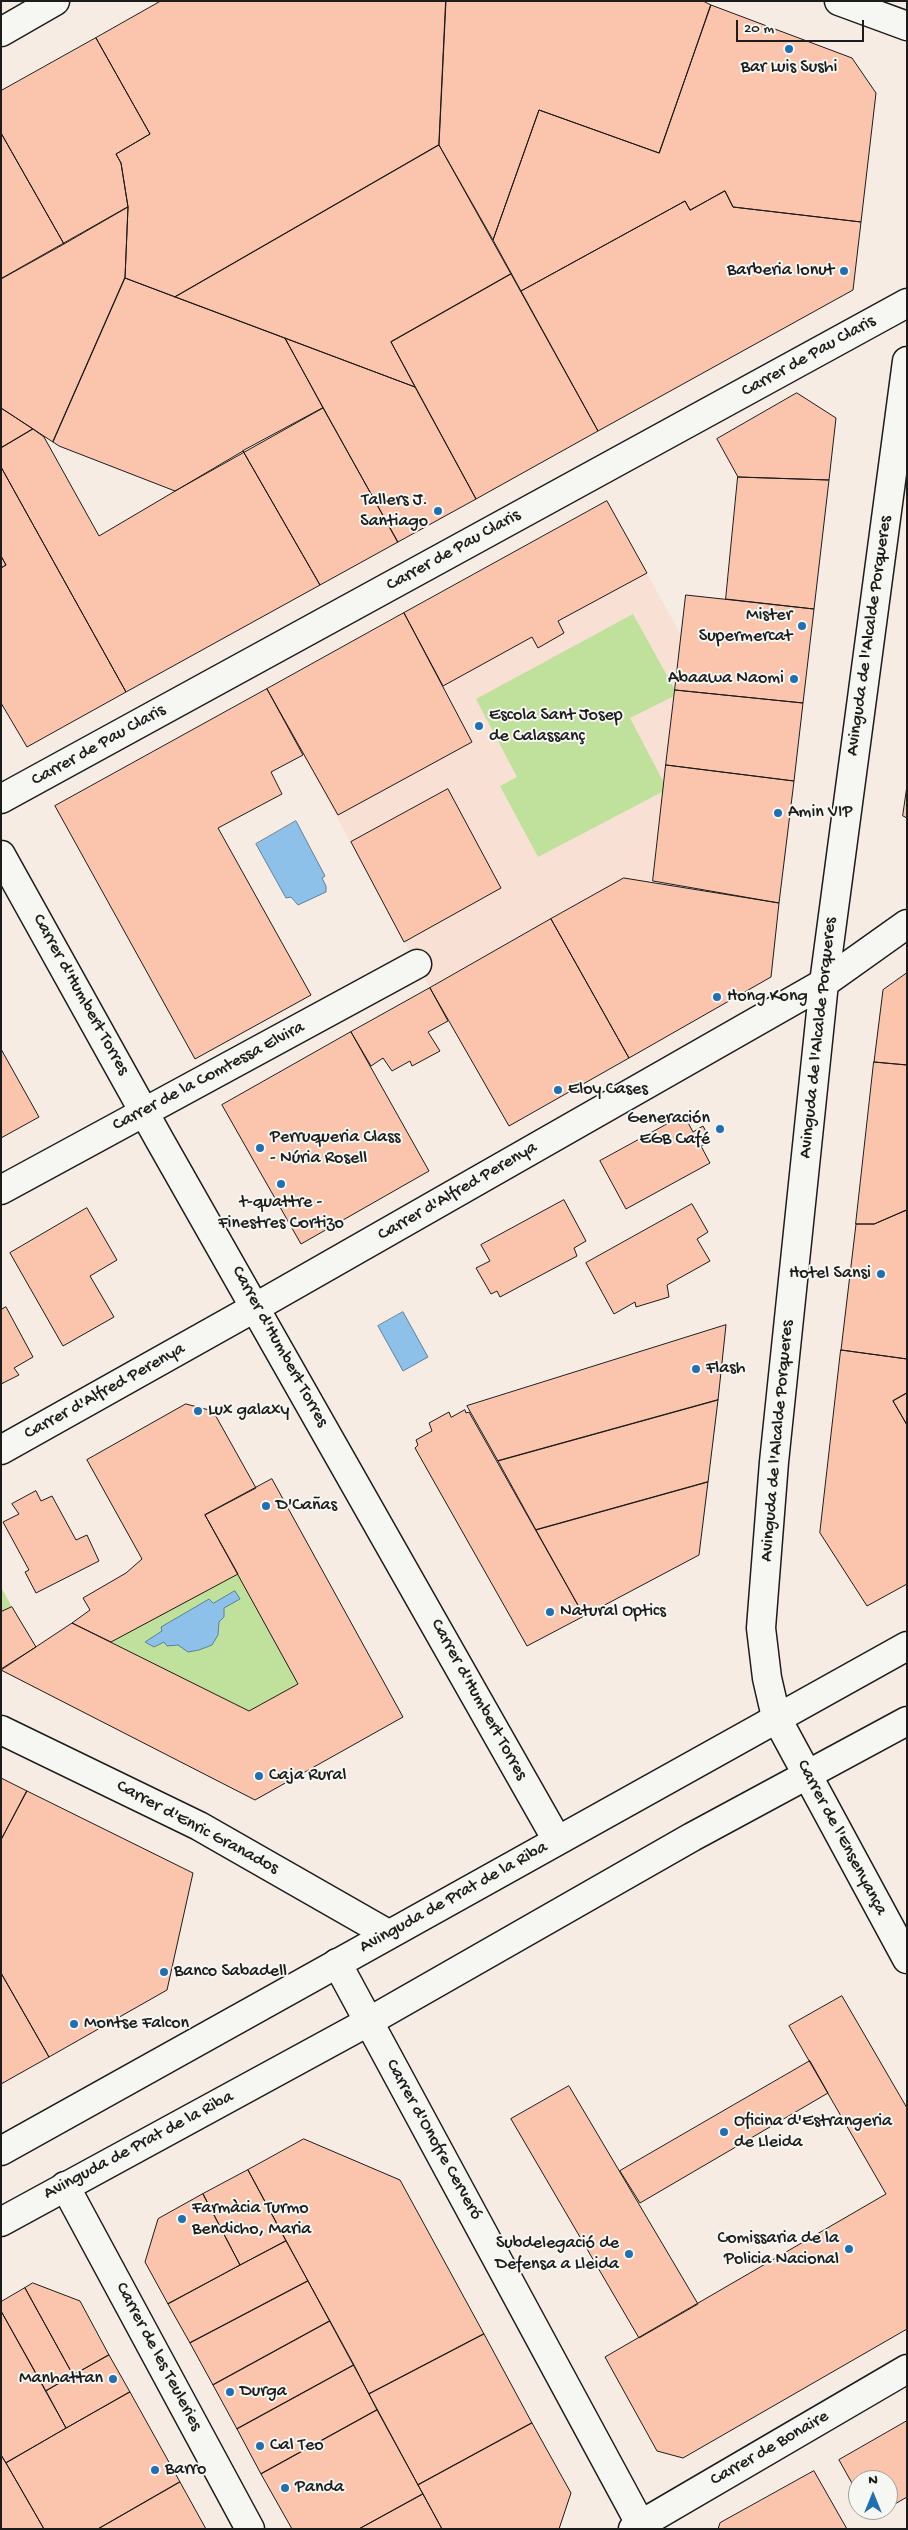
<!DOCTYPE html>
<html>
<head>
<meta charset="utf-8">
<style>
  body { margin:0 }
  #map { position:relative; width:908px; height:2530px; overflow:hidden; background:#f7ece4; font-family:"Gochi Hand",sans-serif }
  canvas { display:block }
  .frame { position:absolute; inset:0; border:2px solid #1c1c1c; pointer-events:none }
  .north { position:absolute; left:848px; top:2470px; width:50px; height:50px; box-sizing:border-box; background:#f6f6f2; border:1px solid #9f9f9c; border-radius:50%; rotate:0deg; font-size:14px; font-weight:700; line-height:20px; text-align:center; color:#1c1c1c }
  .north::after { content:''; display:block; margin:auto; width:18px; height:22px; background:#1f6fb2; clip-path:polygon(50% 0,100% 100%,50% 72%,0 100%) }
  .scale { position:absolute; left:736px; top:20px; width:128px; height:22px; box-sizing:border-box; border:2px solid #1c1c1c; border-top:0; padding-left:6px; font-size:15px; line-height:18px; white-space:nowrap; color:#1c1c1c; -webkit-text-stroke:4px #f6f6f2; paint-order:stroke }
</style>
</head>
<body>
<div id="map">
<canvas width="908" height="2530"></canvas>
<div class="frame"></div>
<div class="north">N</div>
<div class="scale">20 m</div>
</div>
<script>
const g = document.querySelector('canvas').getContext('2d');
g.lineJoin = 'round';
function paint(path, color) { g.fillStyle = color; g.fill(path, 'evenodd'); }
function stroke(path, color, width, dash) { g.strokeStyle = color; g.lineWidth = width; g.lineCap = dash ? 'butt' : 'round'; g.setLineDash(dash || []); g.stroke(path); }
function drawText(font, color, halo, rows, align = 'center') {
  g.font = font + ' "Gochi Hand",sans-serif'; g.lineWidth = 4; g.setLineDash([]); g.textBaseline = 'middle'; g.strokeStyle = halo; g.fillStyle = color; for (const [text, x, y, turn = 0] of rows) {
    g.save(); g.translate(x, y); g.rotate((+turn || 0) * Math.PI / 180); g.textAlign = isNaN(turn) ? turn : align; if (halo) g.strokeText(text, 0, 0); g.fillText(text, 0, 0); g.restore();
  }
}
const built = new Path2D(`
  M607 501 681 635 653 881 624 878 430 988 267 689Z`);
const green = new Path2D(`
  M633 614 675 690 674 696 630 718 664 783V791L538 857 500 786 517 777 476 699Z
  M186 1404 298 1684 249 1711 72 1623 90 1610 142 1559 87 1460Z
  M1 1587 12 1607 1 1612Z`);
const water = new Path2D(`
  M296 821 325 876 322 878 326 886V892L298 905 291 897 286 898 256 844Z
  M403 1312 428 1357 403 1371 378 1326Z
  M235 1591 240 1599 224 1608V1617L219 1622 218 1635 212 1645 199 1650 188 1652 178 1645 167 1646 164 1642 154 1647 145 1642 162 1631 161 1627 209 1599 213 1603Z`);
const building = new Path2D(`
  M161 1H446L439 145 175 297 125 278 128 207 121 163 116 154 150 134 96 38Z
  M446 1H703L711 5 659 153 539 110 493 240 439 145Z
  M711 5 852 58 876 93 861 222 733 207 725 191 690 210 685 201 521 291 493 240 539 110 659 153Z
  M96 38 150 134 116 154 121 163 128 207 64 244 1 133V91Z
  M1 133 64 244 1 279Z
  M439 145 511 274 391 342 415 387 175 297Z
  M725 191 733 207 861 222 853 290 598 431 521 291 685 201 690 210Z
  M128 207 125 278 53 442 1 408V279Z
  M511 274 598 431 476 499 391 342Z
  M125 278 285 338 323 408 175 491 59 446 53 442Z
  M285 338 415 387 476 499 398 542Z
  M797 393 836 418 829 480 738 477 717 439Z
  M1 408 33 429 1 448Z
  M323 408 398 542 320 585 243 451Z
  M33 429 44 437 99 536 243 451 320 585 126 692 1 467V448Z
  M1 467 126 692 27 747 1 703V568L6 565 1 556Z
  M738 477 829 480 814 609 726 599Z
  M607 501 647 573 558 621 564 633 538 648 532 637 443 686 404 613Z
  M1 556 6 565 1 568Z
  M686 595 814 609 803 703 675 690Z
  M404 613 472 742 338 815 267 689Z
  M267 689 303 755 271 772 282 794 218 828 311 995 195 1059 55 806Z
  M675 690 803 703 794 781 666 765Z
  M666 765 794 781 779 903 653 881Z
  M907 786V818L903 816Z
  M448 789 501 888 404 942 351 842Z
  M624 878 779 903 771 977 629 1058 551 919Z
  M551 919 629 1058 509 1126 430 988Z
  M907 973V1065L874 1062 883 990Z
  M430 988 448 1021 428 1032 440 1051 412 1066 410 1061 392 1071 383 1058 371 1066 351 1032Z
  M351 1032 429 1171 301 1244 222 1105Z
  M1 1049 39 1117 1 1138Z
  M874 1062 907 1065V1210L874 1224H856Z
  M684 1115 693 1132 703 1126 711 1141 701 1146 710 1163 626 1209 600 1161Z
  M564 1200 586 1241 574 1248 577 1256 500 1297 497 1291 491 1294 476 1268 490 1261 481 1245Z
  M692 1204 708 1232 697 1239 710 1261 667 1285 669 1297 636 1307 635 1302 614 1314 586 1263Z
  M87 1208 117 1260 90 1276 114 1317 63 1346 10 1253Z
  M907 1210V1359L841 1350 856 1224H874Z
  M6 1307 33 1357 14 1368 19 1375 1 1384V1310Z
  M726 1325 718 1400 498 1461 467 1406Z
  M841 1350 907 1359V1393L893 1401 907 1425V1584L867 1606 820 1533Z
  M907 1393V1425L893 1401Z
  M718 1400 708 1482 536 1530 498 1461Z
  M186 1404 213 1411 256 1488 205 1515 238 1574 111 1642 72 1623 90 1610 83 1598 126 1573 142 1559 87 1460Z
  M465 1410 466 1413 469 1412 584 1616 527 1646 415 1448 418 1445 416 1440 432 1431 429 1423 449 1412 451 1417Z
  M272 1479 403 1717 255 1800 1 1670 72 1623 249 1711 298 1684 205 1515Z
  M708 1482 699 1555 584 1616 536 1530Z
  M36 1491 41 1501 52 1496 76 1540 87 1535 99 1561 36 1593 25 1572 29 1570 3 1522 19 1514 12 1504Z
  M12 1607 36 1647 1 1669V1612Z
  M1 1778 27 1791 1 1840Z
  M27 1791 193 1873 167 1990 49 2057 1 1973V1840Z
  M1 1973 49 2057 1 2084Z
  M842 1996 907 2108V2329L683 2458 657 2451 605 2357 886 2194 789 2026Z
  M810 2061 828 2093 640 2203 620 2171Z
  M569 2086 698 2304 639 2338 511 2119Z
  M304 2139 400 2180 484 2334 369 2394 248 2170Z
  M248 2170 286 2241 240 2265 203 2194Z
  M203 2194 240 2265 168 2304 145 2262 158 2219Z
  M286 2241 308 2281 190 2343 168 2304Z
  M308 2281 330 2321 213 2385 190 2343Z
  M33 2283 80 2301 109 2355 73 2375 25 2288Z
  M25 2288 73 2375 46 2391 1 2311V2302Z
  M1 2311 66 2428 6 2463 1 2455Z
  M330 2321 354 2365 237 2429 213 2385Z
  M484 2334 532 2423 418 2485 369 2394Z
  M109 2355 130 2392 66 2428 46 2391Z
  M354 2365 377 2410 261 2474 237 2429Z
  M130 2392 180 2482 98 2529H44L6 2463Z
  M377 2410 423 2494 359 2529H292L261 2474Z
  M907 2421V2497L888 2508V2480H858V2494L839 2460Z
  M532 2423 571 2493 559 2529H442L418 2485Z
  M1 2455 6 2463 44 2529H1Z
  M814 2471 847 2529H718L720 2523Z
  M180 2482 206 2529H98Z
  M423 2494 442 2529H359Z
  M868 2510H885L872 2518Z`);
const minor = new Path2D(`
  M839 1 907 26
  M1 32 55 1
  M907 361 824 983 774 1462 761 1628 767 1678 776 1717 907 1959
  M1 799 907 303
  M1 855 159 1139 557 1840
  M1 1190 417 964
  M1 1450 256 1307 824 983 907 924
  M1 1730 199 1826 388 1934
  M337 1963 643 2529
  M65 2186 250 2529
  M633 2529 907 2369`);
const major = new Path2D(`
  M1 2151 907 1646
  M1 2222 368 2022 692 1837 907 1721`);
const markers = [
  [789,49,5,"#1f6fb2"],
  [844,271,5,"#1f6fb2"],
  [438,511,5,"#1f6fb2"],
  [802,626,5,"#1f6fb2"],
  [794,679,5,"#1f6fb2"],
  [479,726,5,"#1f6fb2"],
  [778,813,5,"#1f6fb2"],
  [717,997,5,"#1f6fb2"],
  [558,1090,5,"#1f6fb2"],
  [720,1129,5,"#1f6fb2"],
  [260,1148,5,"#1f6fb2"],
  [281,1184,5,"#1f6fb2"],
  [881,1274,5,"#1f6fb2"],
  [696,1369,5,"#1f6fb2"],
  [198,1411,5,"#1f6fb2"],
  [266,1506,5,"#1f6fb2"],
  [550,1612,5,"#1f6fb2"],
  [259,1776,5,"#1f6fb2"],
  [164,1972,5,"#1f6fb2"],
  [74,2024,5,"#1f6fb2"],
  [724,2132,5,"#1f6fb2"],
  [182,2219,5,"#1f6fb2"],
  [849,2249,5,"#1f6fb2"],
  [629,2254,5,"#1f6fb2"],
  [113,2379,5,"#1f6fb2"],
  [230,2392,5,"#1f6fb2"],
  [260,2446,5,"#1f6fb2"],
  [155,2470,5,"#1f6fb2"],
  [285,2488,5,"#1f6fb2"]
];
const poiNames = [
  ["Bar Luis Sushi",789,68,"center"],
  ["Barberia Ionut",834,271,"right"],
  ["Tallers J.",428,501,"right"],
  ["Santiago",428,522,"right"],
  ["Mister",792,616,"right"],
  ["Supermercat",792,637,"right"],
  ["Abaawa Naomi",784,679,"right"],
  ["Escola Sant Josep",489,716],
  ["de Calassanç",489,737],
  ["Amin VIP",788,813],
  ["Hong Kong",727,997],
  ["Eloy Cases",568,1090],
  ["Generación",710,1119,"right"],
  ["EGB Café",710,1140,"right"],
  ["Perruqueria Class",270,1138],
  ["- Núria Rosell",270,1159],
  ["t-quattre -",281,1203,"center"],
  ["Finestres Cortizo",281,1224,"center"],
  ["Hotel Sansi",871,1274,"right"],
  ["Flash",706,1369],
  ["Lux galaxy",208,1411],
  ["D'Cañas",276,1506],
  ["Natural Optics",560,1612],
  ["Caja Rural",269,1776],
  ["Banco Sabadell",174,1972],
  ["Montse Falcon",84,2024],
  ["Oficina d'Estrangeria",734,2122],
  ["de Lleida",734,2143],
  ["Farmàcia Turmo",192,2209],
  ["Bendicho, Maria",192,2230],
  ["Comissaria de la",839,2239,"right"],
  ["Policia Nacional",839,2260,"right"],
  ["Subdelegació de",619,2244,"right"],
  ["Defensa a Lleida",619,2265,"right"],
  ["Manhattan",103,2379,"right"],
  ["Durga",240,2392],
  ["Cal Teo",270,2446],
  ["Barro",165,2470],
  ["Panda",295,2488]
];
const streetNames = [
  ["Carrer de Pau Claris",809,357,-29],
  ["Carrer de Pau Claris",454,551,-29],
  ["Avinguda de l'Alcalde Porqueres",870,636,-82],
  ["Carrer de Pau Claris",99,746,-29],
  ["Carrer d'Humbert Torres",80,995,61],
  ["Avinguda de l'Alcalde Porqueres",819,1038,-84],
  ["Carrer de la Comtessa Elvira",209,1077,-28],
  ["Carrer d'Alfred Perenya",458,1192,-30],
  ["Carrer d'Humbert Torres",279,1347,61],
  ["Carrer d'Alfred Perenya",105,1392,-29],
  ["Avinguda de l'Alcalde Porqueres",778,1441,-85],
  ["Carrer d'Humbert Torres",478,1700,61],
  ["Carrer d'Enric Granados",197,1828,28],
  ["Carrer de l'Ensenyança",841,1838,62],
  ["Avinguda de Prat de la Riba",454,1898,-29],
  ["Carrer d'Onofre Cerveró",433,2140,61],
  ["Avinguda de Prat de la Riba",139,2146,-28],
  ["Carrer de les Teuleries",158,2357,62],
  ["Carrer de Bonaire",770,2449,-30]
];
paint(built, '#f8e0d4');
paint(green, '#bfe19b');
paint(water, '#8dc1ea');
stroke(water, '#607f98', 1);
paint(building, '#fbc5ad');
stroke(building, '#1c1c1c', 1);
stroke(minor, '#1c1c1c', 31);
stroke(major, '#1c1c1c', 31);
stroke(minor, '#f6f6f2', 28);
stroke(major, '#f6f6f2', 28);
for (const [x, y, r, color] of markers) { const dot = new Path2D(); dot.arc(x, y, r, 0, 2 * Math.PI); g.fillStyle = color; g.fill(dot); stroke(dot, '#f6f6f2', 2); }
drawText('18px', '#1c1c1c', '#f6f6f2', poiNames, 'left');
drawText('18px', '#1c1c1c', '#f6f6f2', streetNames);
</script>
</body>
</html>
